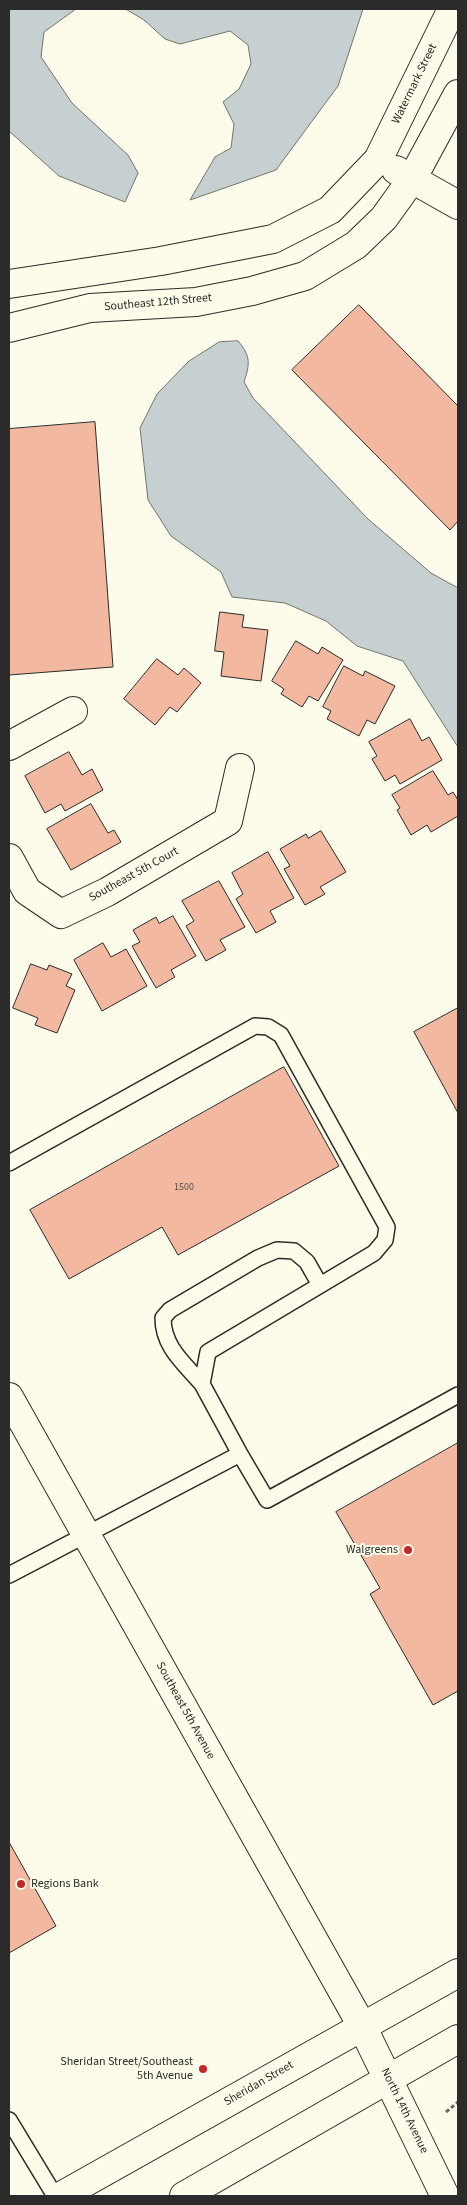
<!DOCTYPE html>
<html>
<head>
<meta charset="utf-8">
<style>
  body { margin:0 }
  #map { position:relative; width:467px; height:2205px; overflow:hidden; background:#fdfbea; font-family:"Source Sans 3",sans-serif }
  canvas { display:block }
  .frame { position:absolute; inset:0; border:10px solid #2b2b2b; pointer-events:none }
</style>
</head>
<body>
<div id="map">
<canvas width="467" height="2205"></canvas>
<div class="frame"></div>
</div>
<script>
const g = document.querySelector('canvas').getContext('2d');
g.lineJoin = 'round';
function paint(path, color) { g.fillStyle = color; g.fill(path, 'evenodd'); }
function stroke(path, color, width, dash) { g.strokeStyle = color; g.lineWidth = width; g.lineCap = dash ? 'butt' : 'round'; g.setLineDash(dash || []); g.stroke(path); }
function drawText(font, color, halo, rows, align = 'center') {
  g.font = font + ' "Source Sans 3",sans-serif'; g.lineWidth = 4; g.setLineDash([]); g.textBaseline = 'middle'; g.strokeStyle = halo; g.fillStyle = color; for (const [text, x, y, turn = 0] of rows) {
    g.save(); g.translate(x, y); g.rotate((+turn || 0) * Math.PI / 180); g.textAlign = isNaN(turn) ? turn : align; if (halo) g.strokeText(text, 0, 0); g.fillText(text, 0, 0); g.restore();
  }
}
const water = new Path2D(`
  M9 9H76L44 32 41 57 72 103 128 155 138 173 125 202 59 176 9 131Z
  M126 9H363L338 86 276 170 190 200 215 157 231 148 234 124 223 102 239 89 251 64 248 45 230 31 180 44 165 39 144 20Z
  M238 341C251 356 250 364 244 382L253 398 368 519 431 573 458 588V747L403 661 357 646 326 621 285 603 232 597 221 572 171 536 148 500 140 428 157 394 189 361 219 342Z`);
const building = new Path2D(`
  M359 305 458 406V521L450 530 292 370Z
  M95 422 113 667 9 675V429Z
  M220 612 244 615 242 627 268 630 261 681 221 676 224 652 215 651Z
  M296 641 318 654 322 647 343 660 318 701 309 696 302 707 281 694 284 689 272 681Z
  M157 659 178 675 184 668 201 683 177 712 170 707 155 725 124 699Z
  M344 666 363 676 365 671 395 686 375 724 367 720 359 736 327 719 331 711 323 707Z
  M410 719 422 741 429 737 442 760 400 784 395 775 385 781 372 759 377 756 369 742Z
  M69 752 82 775 92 769 103 790 65 811 61 804 45 813 25 776Z
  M433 771 448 795 453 792 458 800V816L431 832 427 825 411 835 397 810 400 808 392 795Z
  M91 804 108 833 114 830 121 842 71 870 47 829Z
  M321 831 346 872 320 887 325 894 305 905 284 869 290 866 280 849 306 834 308 838Z
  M268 852 294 898 270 911 276 922 256 933 236 899 243 894 232 873Z
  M219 881 245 927 220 940 226 950 206 961 186 926 194 921 182 901Z
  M173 916 196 956 171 970 175 977 156 988 132 946 140 942 133 930 156 917 159 923Z
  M103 943 111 957 126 949 147 986 102 1011 74 960Z
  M31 964 47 970 49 965 72 974 66 986 75 990 57 1033 35 1025 38 1018 13 1008Z
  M458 1008V1113L414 1032Z
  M284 1067 339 1166 178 1255 162 1227 69 1279 30 1210Z
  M458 1443V1691L433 1705 370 1594 380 1588 336 1512Z
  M9 1842 56 1926 9 1953Z`);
const path = new Path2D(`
  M446 2112 458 2102`);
const service = new Path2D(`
  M9 1163 255 1026 268 1027 281 1035 387 1227 385 1240 374 1253 208 1352 202 1384 240 1454
  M202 1384C184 1363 163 1347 163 1318L170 1310 258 1258 277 1250 294 1251 307 1262 320 1285
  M9 1575 240 1454 267 1500 458 1395
  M9 2120 55 2196`);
const minor = new Path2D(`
  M396 170 458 205
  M9 284 161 261 273 239 330 210 378 160 452 9
  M9 328 90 308 196 302 252 291 305 276 356 245 384 218 412 179 458 94
  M9 746 73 711
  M9 858 27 891 61 914 107 892 228 821 240 768
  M362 2026 445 2196`);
const tertiary = new Path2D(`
  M9 1397 362 2026`);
const primary = new Path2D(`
  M61 2196 458 1973
  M184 2196 458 2039`);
const markers = [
  [408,1550,5,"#c62828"],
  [21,1884,5,"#c62828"],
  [203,2069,5,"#c62828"]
];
const numberNames = [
  ["1500",184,1188]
];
const streetNames = [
  ["Watermark Street",415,84,-64],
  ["Southeast 12th Street",158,303,-5],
  ["Southeast 5th Court",134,875,-29],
  ["Southeast 5th Avenue",185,1711,61],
  ["Sheridan Street",259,2084,-30],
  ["North 14th Avenue",404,2111,64]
];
const poiNames = [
  ["Walgreens",398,1550],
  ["Regions Bank",31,1884,"left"],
  ["Sheridan Street/Southeast",193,2062],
  ["5th Avenue",193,2076]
];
paint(water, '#c7d0d0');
stroke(water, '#74746e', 1);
paint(building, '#f2b8a0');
stroke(building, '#2b2b2b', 1);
stroke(service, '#2b2b2b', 18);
stroke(minor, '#2b2b2b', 30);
stroke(tertiary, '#2b2b2b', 30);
stroke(primary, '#2b2b2b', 30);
stroke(path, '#6a6964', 3, [4, 2.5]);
stroke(service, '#fdfbea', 15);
stroke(minor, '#fdfbea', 28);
stroke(tertiary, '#fdfbea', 28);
stroke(primary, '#fdfbea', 28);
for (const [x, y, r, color] of markers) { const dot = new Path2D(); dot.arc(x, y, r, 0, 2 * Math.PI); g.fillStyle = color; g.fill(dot); stroke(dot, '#fdfbea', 2); }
drawText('10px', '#5d4e48', null, numberNames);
drawText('12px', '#2b2b2b', '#fdfbea', streetNames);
drawText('12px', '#2b2b2b', '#fdfbea', poiNames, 'right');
</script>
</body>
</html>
